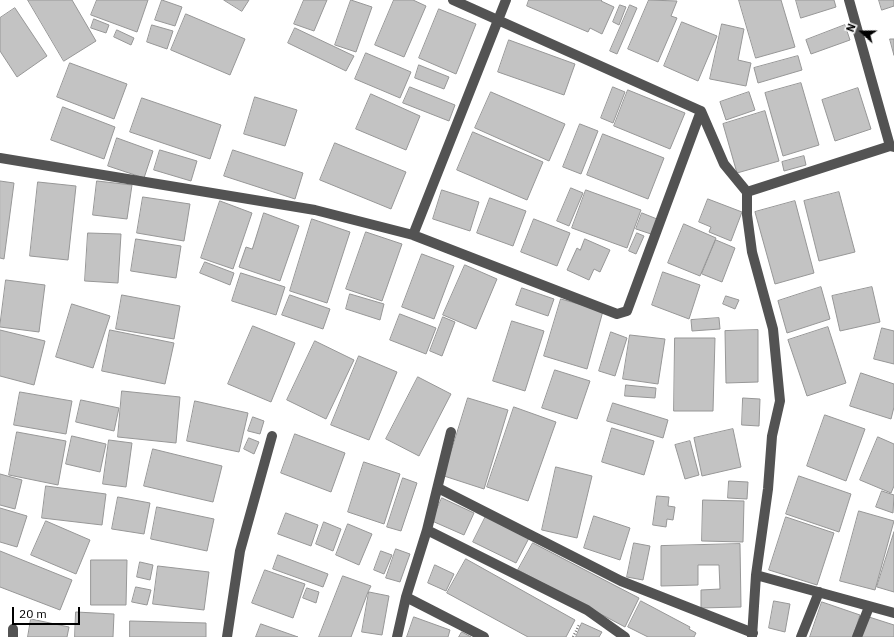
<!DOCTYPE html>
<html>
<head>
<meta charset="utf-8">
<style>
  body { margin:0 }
  #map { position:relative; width:894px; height:637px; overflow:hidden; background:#fff; font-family:"IBM Plex Sans",sans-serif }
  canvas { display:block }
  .north { position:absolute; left:842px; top:12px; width:40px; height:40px; -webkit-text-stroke:3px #fff; paint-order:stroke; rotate:291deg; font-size:11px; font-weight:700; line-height:16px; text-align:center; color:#000 }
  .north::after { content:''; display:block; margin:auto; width:14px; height:18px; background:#000; clip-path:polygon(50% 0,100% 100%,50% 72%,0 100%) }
  .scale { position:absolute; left:12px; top:607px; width:68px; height:18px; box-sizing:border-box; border:2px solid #000; border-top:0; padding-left:5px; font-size:12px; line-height:14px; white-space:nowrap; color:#000; -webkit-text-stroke:3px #fff; paint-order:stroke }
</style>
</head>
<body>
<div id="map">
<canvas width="894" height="637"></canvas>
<div class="north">N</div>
<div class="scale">20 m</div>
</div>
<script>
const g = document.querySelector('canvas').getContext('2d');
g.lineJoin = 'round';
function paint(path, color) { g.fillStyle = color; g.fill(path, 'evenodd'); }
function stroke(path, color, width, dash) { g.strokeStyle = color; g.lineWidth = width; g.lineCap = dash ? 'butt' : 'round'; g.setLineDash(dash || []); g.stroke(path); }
const building = new Path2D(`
  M28 0H72L96 41 64 61Z
  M97 0H148L137 32 91 15Z
  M162 0 182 7 175 26 155 20Z
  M224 0H249L242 11Z
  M304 0H327L314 31 294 24Z
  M351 0 372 7 356 52 335 45Z
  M394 0H413L426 6 404 57 375 45Z
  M529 0H602L601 1 614 7 602 34 590 28 588 32 527 6Z
  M649 0 677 1 671 16 677 18 658 62 628 49Z
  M739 0H781L795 47 756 58Z
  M796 0H834L836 7 801 18Z
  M879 0H894V6L882 10Z
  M620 5 626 7 619 25 613 22Z
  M630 5 637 8 617 54 610 51Z
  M15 8 47 56 17 77 0 51V18Z
  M439 9 476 24 456 74 419 58Z
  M186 14 245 39 230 75 171 50Z
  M94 19 109 25 106 33 91 28Z
  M682 22 717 36 698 81 664 66Z
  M722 24 744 29 738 60 751 63 746 86 710 79Z
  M152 25 173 31 167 49 147 42Z
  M845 25 850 40 811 54 806 40Z
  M295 28 354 56 346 71 288 43Z
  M117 30 134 38 131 45 114 37Z
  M890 39H894V55Z
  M509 40 575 64 564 95 498 72Z
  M366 53 411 72 400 98 355 79Z
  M798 56 802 70 758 83 754 68Z
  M70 63 127 84 114 119 57 97Z
  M419 65 449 77 444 89 415 78Z
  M801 83 819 145 783 156 765 93Z
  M410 87 455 105 449 121 403 103Z
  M613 87 625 92 613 123 601 118Z
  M858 88 871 129 835 141 822 100Z
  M628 90 685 113 670 149 614 126Z
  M491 92 565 124 549 161 475 128Z
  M749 92 755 110 726 120 720 102Z
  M371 94 420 116 406 150 356 129Z
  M255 97 297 110 285 146 244 134Z
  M142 98 221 125 210 159 130 132Z
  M63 107 115 127 104 159 51 140Z
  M765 111 779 161 737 173 723 124Z
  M580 124 598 131 581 174 563 167Z
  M473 132 543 162 527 200 457 170Z
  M603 134 664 158 648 199 587 175Z
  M117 138 153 151 144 178 108 166Z
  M335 143 406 172 391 209 320 180Z
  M160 150 197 161 191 181 154 170Z
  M233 150 303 173 295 199 224 176Z
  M804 156 806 165 784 171 782 162Z
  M0 181 14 183 4 259 0 258Z
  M97 181 132 185 127 219 93 215Z
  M38 182 76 186 68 260 30 256Z
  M571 188 583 193 569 226 557 221Z
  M442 190 479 202 470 231 433 219Z
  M586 190 641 210 627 248 572 228Z
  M839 192 855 252 819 261 804 201Z
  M143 197 190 204 184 241 137 233Z
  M490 198 526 211 513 246 477 233Z
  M708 199 742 212 731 241 709 232 711 227 699 222Z
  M220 201 252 213 233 269 201 258Z
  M795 201 814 273 775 284 755 212Z
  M264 213 299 226 280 281 239 267 246 247 252 249Z
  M642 213 657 219 651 234 636 229Z
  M312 219 350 232 327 303 290 291Z
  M534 219 570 233 557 266 521 252Z
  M684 224 716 238 700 276 668 263Z
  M366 232 402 244 382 301 346 289Z
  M88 233 121 234 118 283 85 281Z
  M637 233 644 236 636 254 629 251Z
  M136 239 181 246 176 278 131 271Z
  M585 239 610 250 600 272 594 269 589 280 567 270 577 248 580 250Z
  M716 240 735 248 722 282 702 274Z
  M422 254 454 266 434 319 402 307Z
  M205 262 234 273 230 285 200 273Z
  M465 265 497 279 476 329 443 315Z
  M663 272 700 285 689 319 652 305Z
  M241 273 285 287 276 315 232 301Z
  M6 280 45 285 39 332 0 327Z
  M821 287 830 319 787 333 778 301Z
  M872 287 880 322 840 331 832 296Z
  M522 288 554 299 548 316 516 305Z
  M350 294 384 304 380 320 346 309Z
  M122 295 180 306 174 339 116 329Z
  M290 295 330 309 323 329 282 315Z
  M726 296 739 300 735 309 723 304Z
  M561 299 603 311 587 369 544 356Z
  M72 304 110 316 93 368 56 357Z
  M400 314 436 328 426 354 390 340Z
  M443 317 455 322 442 356 430 351Z
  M719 318 720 329 692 331 691 320Z
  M512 321 544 331 525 391 493 381Z
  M253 326 295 343 271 402 228 384Z
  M828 327 846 383 807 396 788 340Z
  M882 328 894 331V364L874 359Z
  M0 330 45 341 34 385 0 376Z
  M110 330 174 343 165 384 102 371Z
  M758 330V382L726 383 725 331Z
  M611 332 627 338 615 376 599 371Z
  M630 335 665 339 658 384 623 379Z
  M675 338H715L713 411H674Z
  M315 341 354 360 326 419 287 400Z
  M359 356 397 372 369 440 331 425Z
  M555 370 590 381 577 419 542 408Z
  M861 373 894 384V407L891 419 850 406Z
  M418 377 451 394 419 456 386 439Z
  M626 385 656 388 655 398 625 396Z
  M122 391 180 397 176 443 118 437Z
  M20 392 72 401 66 434 14 425Z
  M468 398 508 410 484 489 444 476Z
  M743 398 760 399 759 426 742 425Z
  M81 400 119 408 114 431 76 422Z
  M195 401 248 413 239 452 187 441Z
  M613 403 668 420 663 438 607 421Z
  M514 407 556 422 528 501 487 487Z
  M825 415 865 429 846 481 807 466Z
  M253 417 264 421 260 434 248 431Z
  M612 428 654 441 644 475 602 462Z
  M733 429 741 467 702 476 694 438Z
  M17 432 66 441 58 485 9 475Z
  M295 434 345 453 331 492 281 473Z
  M72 436 106 444 100 472 66 464Z
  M878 437 894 444V486L891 493 860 480Z
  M249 438 259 442 254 454 244 449Z
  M109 440 132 443 126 487 103 484Z
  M690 441 699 475 685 479 675 445Z
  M153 449 222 466 213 502 144 486Z
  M364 462 400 474 384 524 348 512Z
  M556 467 592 476 577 538 542 530Z
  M0 474 22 480 15 509 0 505Z
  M799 476 851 494 839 532 786 514Z
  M403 478 417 483 401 531 387 527Z
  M729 481 748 482 747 499 728 498Z
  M46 486 106 494 102 525 42 518Z
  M882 491 894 495 893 513 876 507Z
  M657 496 669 497 668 506 675 507 673 520 667 519 666 527 653 525Z
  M118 497 150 503 144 534 112 529Z
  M442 498 474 513 464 535 432 521Z
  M703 500 744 501 743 542 702 541Z
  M157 507 214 519 207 551 151 539Z
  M0 508 27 516 17 547 0 542Z
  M859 511 894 521 875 590 840 581Z
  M286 513 318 525 311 546 278 534Z
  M486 516 529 538 516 563 473 542Z
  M594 516 630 528 620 560 584 548Z
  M786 517 834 533 817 585 769 570Z
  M46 521 90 540 76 574 31 555Z
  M324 522 341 529 333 551 316 544Z
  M348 524 372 534 359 565 336 555Z
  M894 532V592L877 587Z
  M533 543 639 598 625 627 518 570Z
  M634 543 650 546 643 580 627 577Z
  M740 544 741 607 701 608V590L720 589 719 565H698V585L661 586V546Z
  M396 549 410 554 400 582 386 578Z
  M0 551 72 580 60 610 0 587Z
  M381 551 392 555 384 574 374 570Z
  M278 555 328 574 323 587 273 569Z
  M466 559 575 620 566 637H528L447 593Z
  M91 560H127L126 605H91Z
  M140 562 153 565 150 580 137 577Z
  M435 565 454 574 446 591 428 583Z
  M158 566 209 572 204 610 153 604Z
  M265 570 305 584 293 618 252 603Z
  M343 576 371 586 368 592 351 637H319Z
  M136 587 151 590 147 605 132 602Z
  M307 588 319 592 316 603 303 598Z
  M369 592 389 596 382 635 362 632Z
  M641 601 690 627 689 629 696 633 694 637H648L628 627Z
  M774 601 790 604 785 632 769 628Z
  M822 602 860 615 853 637H810Z
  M76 612 114 614 113 637H75Z
  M414 617 450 630 448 637H407Z
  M869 617 894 625V637H862Z
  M31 619 69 627 67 637H28Z
  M130 621 206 623V637H130Z
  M582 623 602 632 599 637H576Z
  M261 624 298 637H256Z
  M462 632 471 637H459Z`);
const path = new Path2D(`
  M573 637 579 625`);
const minor = new Path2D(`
  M453 0 701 111 724 164 747 192V215L752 252 773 329 780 401 772 436 768 489 756 575 752 637
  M849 0 890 146
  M0 158 315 210 413 235 617 314 627 311 701 111
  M747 192 890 146 894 147
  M413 235 506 0
  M438 488 621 581 753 633
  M427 530 587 610 625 637
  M756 575 894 613
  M406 597 484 637
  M13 637V629
  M227 637 240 551 272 436
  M397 637 406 597 427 530 451 432
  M801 637 819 592
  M857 637 869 607`);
paint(building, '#c3c3c3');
stroke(building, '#979797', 1);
stroke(path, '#757575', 2.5, [1, 2]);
stroke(minor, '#535353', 10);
</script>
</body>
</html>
